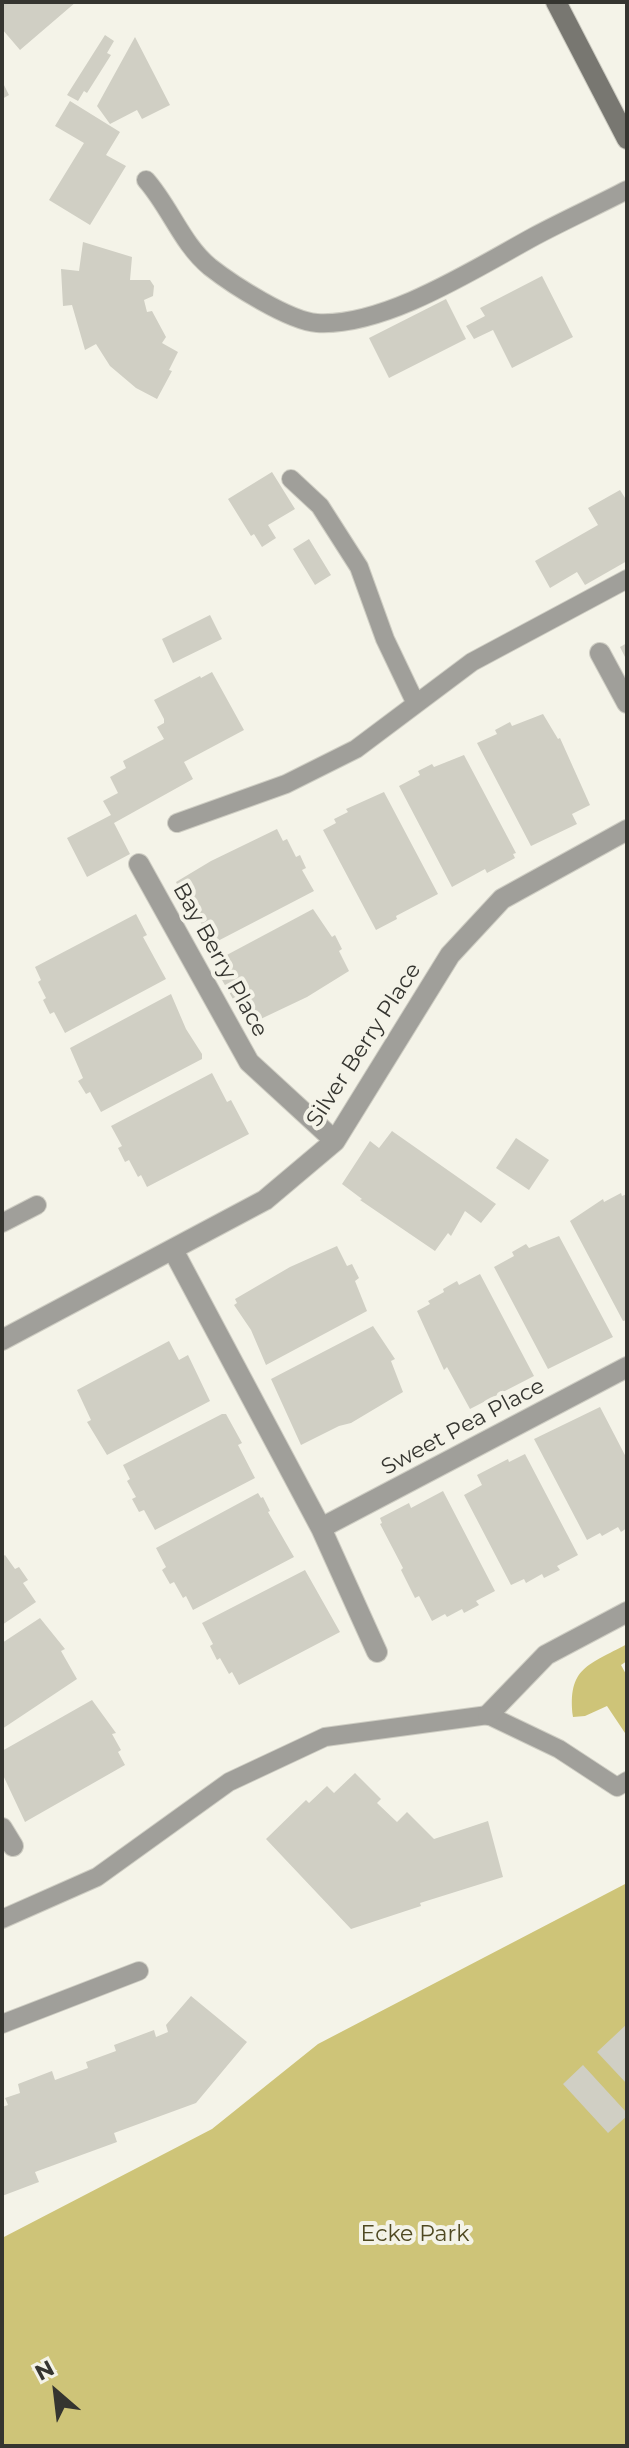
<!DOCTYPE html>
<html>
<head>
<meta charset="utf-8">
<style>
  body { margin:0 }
  #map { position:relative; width:629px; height:2448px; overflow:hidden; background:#f4f3e8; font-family:Montserrat,sans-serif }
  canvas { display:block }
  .frame { position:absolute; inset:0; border:4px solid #353530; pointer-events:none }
  .north { position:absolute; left:16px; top:2352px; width:80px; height:80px; -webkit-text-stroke:6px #f4f3e8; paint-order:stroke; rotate:332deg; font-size:22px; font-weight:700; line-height:32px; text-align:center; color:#353530 }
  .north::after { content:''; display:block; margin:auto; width:28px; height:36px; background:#353530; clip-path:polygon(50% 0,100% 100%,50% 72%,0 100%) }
</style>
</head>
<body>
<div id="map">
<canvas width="629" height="2448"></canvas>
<div class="frame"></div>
<div class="north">N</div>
</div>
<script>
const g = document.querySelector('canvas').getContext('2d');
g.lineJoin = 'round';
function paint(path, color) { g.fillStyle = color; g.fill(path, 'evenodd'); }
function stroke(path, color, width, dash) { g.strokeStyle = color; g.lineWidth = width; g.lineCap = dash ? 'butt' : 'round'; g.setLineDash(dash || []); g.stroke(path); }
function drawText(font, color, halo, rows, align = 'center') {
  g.font = font + ' Montserrat,sans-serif'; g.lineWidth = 8; g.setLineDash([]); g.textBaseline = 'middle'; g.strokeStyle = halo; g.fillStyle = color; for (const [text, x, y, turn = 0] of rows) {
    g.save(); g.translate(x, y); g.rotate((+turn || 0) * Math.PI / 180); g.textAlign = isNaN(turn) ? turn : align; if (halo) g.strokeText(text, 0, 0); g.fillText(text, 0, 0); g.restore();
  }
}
const green = new Path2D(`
  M627 1644V1661L621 1665 627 1676V1736L607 1706 585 1716 573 1717C567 1667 589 1665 627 1644Z
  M627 1883V2446H2V2238L212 2129 318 2044Z`);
const building = new Path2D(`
  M2 2H76L20 50 2 29Z
  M105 35 114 41 107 53 111 55 87 93 84 91 78 101 67 95Z
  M135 37 170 105 142 119 137 110 110 124 97 106Z
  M2 81 9 95 2 99Z
  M70 101 120 132 106 155 126 166 90 225 49 200 84 143 55 126Z
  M83 242 132 257 130 280H150L154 286 153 296 144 300 147 312 152 311 166 337 162 343 178 352 169 370 172 371 157 399 136 388 110 366 96 344 85 350 72 305 63 306 61 269 79 271Z
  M542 276 573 337 512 368 493 330 474 339 466 326 485 316 480 308Z
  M446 299 466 339 389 378 369 338Z
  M272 472 295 509 268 525 276 538 262 547 254 534 251 536 228 499Z
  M620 490 627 501V561L585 585 577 572 550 588 535 561 598 525 588 508Z
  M309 539 331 575 315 585 293 549Z
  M210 615 222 639 173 663 162 639Z
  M627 643V661L620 647Z
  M212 672 244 730 184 762 193 779 114 823 130 854 87 877 67 838 111 815 103 801 118 793 110 777 126 768 123 761 164 739 157 727 164 723V719L154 700 200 676 201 678Z
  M543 714 558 739 560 738 590 805 572 814 577 824 531 846 477 743 497 734 495 730 510 722 512 726Z
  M464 755 516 853 513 854 515 858 487 873 485 869 452 887 399 786 420 775 418 771 432 764 434 767Z
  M384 792 438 894 396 916 397 919 376 930 323 830 336 823 334 819 348 812 346 809Z
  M277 829 283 841 287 839 296 857 300 855 306 868 302 870 314 891 212 944 195 911 191 913 176 882 211 861Z
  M313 909 332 937 335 935 342 949 339 951 349 971 307 997 248 1025 222 980 233 975 223 957Z
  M136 914 147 935 143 937 166 979 65 1033 54 1012 50 1014 43 1000 46 998 38 982 41 980 35 967Z
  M171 994 186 1029 202 1054V1059L101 1112 90 1092 86 1094 78 1081 83 1078 70 1048Z
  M212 1073 227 1102 231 1100 249 1134 147 1187 141 1175 138 1177 129 1160 125 1162 118 1148 122 1146 111 1126Z
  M392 1131 496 1204 481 1223 465 1211 451 1236 448 1233 435 1251 360 1200 362 1199 342 1184 370 1141 379 1148Z
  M516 1138 549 1160 529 1190 496 1168Z
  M621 1193 622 1196 627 1194V1320L623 1321 570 1221 603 1199 604 1202Z
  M559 1236 613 1337 548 1369 494 1267 514 1256 512 1252 526 1244 529 1248Z
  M337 1246 347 1266 352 1264 359 1278 355 1281 367 1311 266 1365 251 1330 234 1305 237 1303 235 1299 290 1267Z
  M480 1274 534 1376 470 1409 447 1367 444 1370 417 1311 430 1304 428 1301 444 1292 443 1289 457 1281 459 1285Z
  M373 1326 395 1359 391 1361 403 1392 351 1423 339 1426 301 1445 271 1379Z
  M169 1341 179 1360 188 1355 210 1401 107 1455 87 1422 91 1420 77 1390Z
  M600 1407 627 1459V1528L621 1532 618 1527 602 1536 600 1533 587 1540 534 1439Z
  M222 1414H226L242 1443 238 1445 255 1478 155 1530 144 1510 139 1512 132 1499 136 1497 127 1481 130 1479 123 1465Z
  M525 1454 578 1555 557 1566 560 1570 544 1578 542 1574 526 1583 524 1579 511 1585 464 1495 482 1485 477 1475 508 1459 509 1462Z
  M443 1491 495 1591 476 1601 479 1605 464 1613 462 1609 447 1617 445 1614 432 1621 419 1596 415 1598 401 1570 403 1568 380 1524 382 1523 380 1518 409 1503 411 1508Z
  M258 1493 261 1498 263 1497 270 1511 268 1512 294 1557 193 1610 186 1596 183 1598 174 1582 170 1584 162 1570 166 1567 156 1548Z
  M5 1555 15 1569 19 1567 28 1580 23 1583 36 1602 2 1625V1557Z
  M305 1570 340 1632 239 1685 232 1672 229 1674 220 1658 217 1660 210 1646 213 1644 202 1623Z
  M40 1618 65 1649 61 1651 77 1679 2 1729V1643Z
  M92 1700 116 1733 112 1734 121 1750 118 1752 125 1765 25 1822 2 1773V1751Z
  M355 1773 381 1799 377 1803 397 1822 407 1812 434 1839 488 1821 503 1877 420 1903 421 1906 351 1929 266 1839 306 1800 309 1803 327 1786 334 1793Z
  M191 1996 247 2042 196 2103 114 2133 117 2142 35 2172 39 2182 2 2196V2107L8 2105 5 2098 20 2093 18 2084 52 2071 55 2080 88 2068 86 2062 116 2051 114 2045 154 2030 156 2037 168 2032 166 2025Z
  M627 2024V2084L597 2052Z
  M583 2065 627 2113V2116L608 2133 563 2084Z`);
const lane = new Path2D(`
  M146 180C170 207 182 244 210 267 233 285 289 321 317 323 385 327 476 268 535 236 565 220 596 206 627 190
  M291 479 320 506 359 567 385 639 416 704
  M177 823 286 784 356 749 472 662 627 579
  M2 1223 37 1205
  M2 1919 97 1877 229 1782 325 1737 488 1715 559 1749 617 1787 627 1781
  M2 2024 139 1971`);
const street = new Path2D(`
  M600 653 627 703
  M139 864 249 1062 335 1141
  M173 1250 321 1528 377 1652
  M2 1340 265 1200 335 1141 450 955 502 899 627 830
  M321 1528 627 1367
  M488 1715 546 1655 627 1612
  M2 1828 13 1846`);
const secondary = new Path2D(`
  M556 2 627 139`);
const streetNames = [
  ["Bay Berry Place",220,960,61],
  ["Silver Berry Place",364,1045,-57],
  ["Sweet Pea Place",463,1427,-28]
];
const parkNames = [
  ["Ecke Park",415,2235]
];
paint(green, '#cec478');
paint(building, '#d0cfc4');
stroke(lane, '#cecdc3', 20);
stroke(street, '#cecdc3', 22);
stroke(secondary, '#cecdc3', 22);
stroke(lane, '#a09f9a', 18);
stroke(street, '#a09f9a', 20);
stroke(secondary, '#787771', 20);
drawText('22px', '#353530', '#f4f3e8', streetNames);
drawText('22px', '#4f4922', '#f4f3e8', parkNames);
</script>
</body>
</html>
